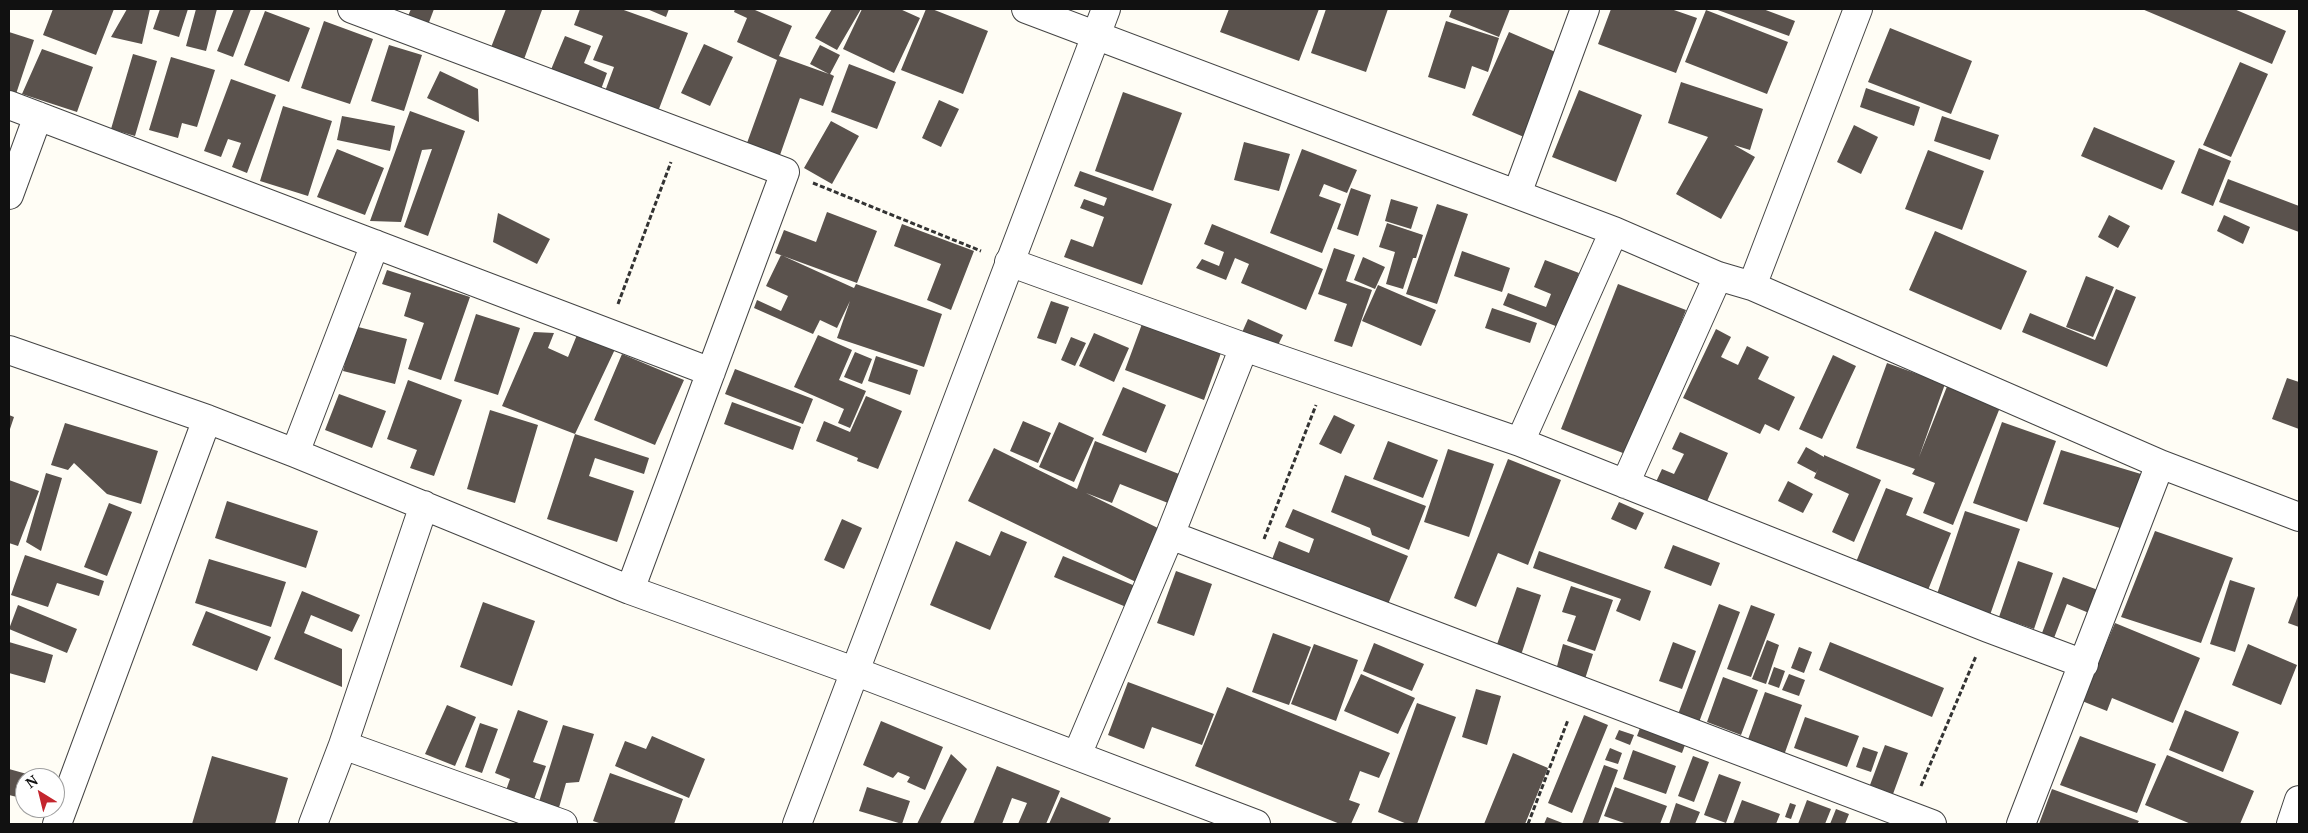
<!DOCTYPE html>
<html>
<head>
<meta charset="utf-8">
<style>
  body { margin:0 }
  #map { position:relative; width:2308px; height:833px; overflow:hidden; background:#fffdf5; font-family:"Noto Serif",serif }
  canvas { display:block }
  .frame { position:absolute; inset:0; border:10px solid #111; pointer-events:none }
  .north { position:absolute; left:15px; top:768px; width:50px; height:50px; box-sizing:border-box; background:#fff; border:1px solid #a0a0a0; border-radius:50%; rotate:324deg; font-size:14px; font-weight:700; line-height:20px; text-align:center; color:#111 }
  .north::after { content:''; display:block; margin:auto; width:18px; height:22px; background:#c4262e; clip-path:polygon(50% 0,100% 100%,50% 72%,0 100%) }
</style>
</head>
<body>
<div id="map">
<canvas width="2308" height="833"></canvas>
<div class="frame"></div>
<div class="north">N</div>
</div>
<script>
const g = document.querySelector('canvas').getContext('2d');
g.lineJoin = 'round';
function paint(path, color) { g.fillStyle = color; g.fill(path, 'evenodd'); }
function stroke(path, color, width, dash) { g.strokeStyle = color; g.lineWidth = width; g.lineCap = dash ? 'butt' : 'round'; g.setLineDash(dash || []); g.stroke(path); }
const building = new Path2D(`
  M53 9H114L96 55 43 35Z
  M127 9H150L142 44 111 37Z
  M160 9H188L179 37 153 29Z
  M196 9H217L206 51 186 46Z
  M234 9H251L233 57 217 51Z
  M411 9H434L428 25 408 16Z
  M506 9 542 10 523 62 490 50Z
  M580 9H621L688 33 657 114 604 94 614 67 593 60 603 36 574 25Z
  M647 9H669L666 17Z
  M735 9H756L755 10 792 26 779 56 829 74 810 64 820 45 840 55 830 74 834 76 823 106 800 98 780 155 747 143 777 60 737 42 747 18 734 12Z
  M832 9H861L837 50 815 38Z
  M862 9H900L920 18 894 73 843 49Z
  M926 9H932L988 31 963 94 901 70Z
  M1229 9H1319L1299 61 1220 32Z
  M1326 9H1388L1366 72 1311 53Z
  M1452 9H1510L1499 37 1449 17Z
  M1611 9H1671L1697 18 1676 73 1598 44Z
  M1715 9H1763L1795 21 1789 36Z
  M2142 9H2234L2286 31 2272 64Z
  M1706 10 1788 42 1767 94 1685 62Z
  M265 11 310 28 289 82 244 65Z
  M324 21 373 39 350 104 301 88Z
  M1446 21 1499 38 1488 72 1472 66 1465 89 1428 77Z
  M1890 28 1972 61 1951 114 1868 82Z
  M9 32 34 40 16 94 9 91Z
  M1509 32 1560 54 1524 137 1472 115Z
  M565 36 591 46 584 63 607 73 600 92 550 72Z
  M704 44 733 57 710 106 681 93Z
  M389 45 422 55 404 111 371 101Z
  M42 49 93 67 77 112 22 94Z
  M133 54 157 61 135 136 111 129Z
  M171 57 215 70 197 127 182 123 178 138 149 130Z
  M2240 62 2268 74 2231 157 2203 145Z
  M849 64 896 82 877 129 831 112Z
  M440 71 478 89 479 122 427 98Z
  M231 79 276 95 247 173 232 167 241 143 228 139 221 157 204 151Z
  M1681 82 1763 109 1750 150 1734 145 1755 157 1721 219 1676 194 1708 137 1668 123Z
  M1866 88 1920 107 1914 126 1860 107Z
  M1579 90 1642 115 1616 182 1552 157Z
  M1123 92 1182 113 1153 191 1095 171Z
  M939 100 959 109 941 147 922 138Z
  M283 106 332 121 308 196 260 181Z
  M410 111 465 131 428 236 404 227 432 149 422 150 401 222 370 221Z
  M342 116 395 126 390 151 337 140Z
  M1942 116 1999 135 1990 160 1934 141Z
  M831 121 859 136 832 184 804 168Z
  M1854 125 1878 137 1861 174 1837 162Z
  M2094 127 2175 161 2162 190 2081 156Z
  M1244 142 1290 154 1279 191 1234 180Z
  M2199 148 2231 161 2213 206 2181 193Z
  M337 149 384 168 365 215 317 197Z
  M1302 149 1357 170 1347 193 1324 184 1319 196 1341 204 1322 253 1270 233Z
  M1928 150 1984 171 1962 230 1905 209Z
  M1080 171 1172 204 1142 285 1064 257 1071 239 1093 247 1104 217 1080 208 1084 199 1104 206 1107 198 1074 186Z
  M2228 179 2299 206V232L2219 202Z
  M1351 188 1371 195 1358 236 1337 229Z
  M1391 199 1418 207 1411 229 1385 221Z
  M1437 204 1468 214 1437 304 1406 294Z
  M827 212 877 231 857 283 775 253 784 230 816 242Z
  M498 213 550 239 537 264 493 242Z
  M2109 215 2130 226 2118 248 2098 237Z
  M2224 215 2250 227 2243 244 2217 231Z
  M1387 223 1423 235 1416 258H1413L1403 289 1386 284 1395 252 1379 247Z
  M902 224 974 251 951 310 927 300 941 264 894 246Z
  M1212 224 1323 269 1306 310 1241 283 1249 264 1235 258 1226 280 1196 268 1202 259 1219 266 1224 252 1204 244Z
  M1935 231 2027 271 2001 330 1909 290Z
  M1334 248 1355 255 1346 281 1372 290 1352 347 1334 341 1347 304 1318 294Z
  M1462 251 1510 268 1502 292 1454 276Z
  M781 255 854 288 856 284 942 314 924 367 837 338 850 301 837 328 820 320 813 334 754 308 757 300 781 311 788 296 766 286Z
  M1363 257 1385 267 1375 289 1354 280Z
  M1545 260 1579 273 1558 327 1503 305 1508 293 1546 307 1551 294 1534 287Z
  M387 270 470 297 441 380 408 369 424 323 404 316 411 293 382 284Z
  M2086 276 2114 287 2093 337 2066 327Z
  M1618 284 1686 310 1628 455 1561 429Z
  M1378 285 1436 310 1421 346 1362 321Z
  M2116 289 2136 297 2107 367 2022 332 2030 313 2095 340Z
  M1051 301 1069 307 1056 344 1037 338Z
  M1492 308 1537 323 1530 343 1485 328Z
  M476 314 520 328 498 395 454 381Z
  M1248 319 1283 335 1274 353 1240 337Z
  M1142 324 1221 353 1204 400 1125 370Z
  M354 326 407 339 395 384 343 371Z
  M1716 329 1731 337 1721 357 1738 365 1747 346 1769 357 1758 379 1795 397 1779 431 1765 424 1760 434 1683 398Z
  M579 330 617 345 575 434 502 406 534 332 554 333 548 348 568 357Z
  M1094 333 1129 348 1114 382 1079 366Z
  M818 335 852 350 839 380 866 391 850 428 838 423 844 409 794 387Z
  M1071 337 1086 343 1075 366 1061 360Z
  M855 352 872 359 862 384 844 377Z
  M622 354 684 380 655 445 594 420Z
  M1833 355 1856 366 1822 439 1799 429Z
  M876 356 918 370 910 395 868 381Z
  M1887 363 1945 384 1919 457 1948 384 2001 405 1953 525 1923 513 1935 483 1912 474 1915 469 1856 448Z
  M735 369 813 399 803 424 725 394Z
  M2287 378 2299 382V429L2272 419Z
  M408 380 462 400 434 476 410 468 417 450 387 439Z
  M1123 387 1166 405 1146 453 1102 435Z
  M339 394 386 411 372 448 325 430Z
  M866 396 902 411 878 469 857 461 858 458 816 441 824 421 850 432Z
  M732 402 801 427 793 450 724 424Z
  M490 410 538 425 515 503 467 489Z
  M9 415 14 417 9 432Z
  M1334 415 1355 425 1341 454 1319 444Z
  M1023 421 1051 433 1038 463 1010 451Z
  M1059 422 1094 438 1074 482 1039 467Z
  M2002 422 2056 441 2027 522 1973 503Z
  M65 423 158 451 141 504 107 494 74 463 68 470 51 465Z
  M1680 432 1728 453 1705 506 1655 484 1662 469 1674 474 1684 454 1672 449Z
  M575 434 649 458 644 474 595 458 589 476 634 491 617 542 547 519Z
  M1095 441 1179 474 1168 503 1120 484 1112 503 1086 493 1162 530 1136 582 968 501 994 448 1077 489Z
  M1388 441 1438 460 1423 498 1373 479Z
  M1806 447 1824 457V455L1881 480 1854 542 1832 532 1849 494 1814 478 1818 469 1816 473 1797 463Z
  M1448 449 1494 464 1469 537 1424 522Z
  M2061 450 2141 474 2123 529 2043 504Z
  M1508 459 1561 480 1528 565 1498 553 1476 607 1454 598Z
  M46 473 62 478 41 551 26 542Z
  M1345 475 1426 506 1409 550 1372 535 1370 528 1331 512Z
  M9 480 39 491 18 546 9 543Z
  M1788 481 1813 494 1803 513 1778 501Z
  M1886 488 1913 498 1906 515 1951 533 1928 590 1856 562Z
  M227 501 318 531 306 568 215 538Z
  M1619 502 1644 513 1636 530 1611 519Z
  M109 503 132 512 107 576 84 567Z
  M1293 509 1408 556 1386 609 1271 562 1279 541 1309 553 1314 539 1285 527Z
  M1965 511 2020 529 1990 615 1936 597Z
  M842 519 862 528 844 569 824 560Z
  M1001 531 1027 542 990 630 930 605 956 541 990 556Z
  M2155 531 2233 558 2201 643 2121 617Z
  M1673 545 1720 563 1711 586 1664 568Z
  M1539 551 1651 591 1640 621 1616 611 1621 599 1533 568Z
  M25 555 104 581 99 596 57 583 48 607 11 595Z
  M1063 556 1140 588 1131 609 1054 577Z
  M209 559 286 582 271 627 195 603Z
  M2018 561 2053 573 2034 629 1999 617Z
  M1176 571 1212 584 1194 636 1157 623Z
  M2063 577 2098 590 2089 613 2067 604 2054 638 2042 633Z
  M2230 580 2255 588 2235 652 2210 644Z
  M1571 586 1613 600 1595 651 1567 641 1576 616 1562 612Z
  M1517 587 1541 595 1520 658 1495 650Z
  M302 591 360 615 352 632 311 615 304 633 342 649V687L274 659Z
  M2299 593V627L2288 623Z
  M483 602 535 621 512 686 460 667Z
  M1719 604 1740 612 1698 725 1677 717Z
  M18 605 77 629 67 653 9 629Z
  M1751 605 1775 614 1751 677 1727 669Z
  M206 611 271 637 257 671 192 645Z
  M2115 623 2200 658 2173 723 2112 698 2107 711 2082 701Z
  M1273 633 1311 647 1289 705 1252 692Z
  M1767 640 1779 645 1766 684 1752 679Z
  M9 642 53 655 45 683 9 673Z
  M1673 642 1696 651 1682 689 1659 681Z
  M1830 642 1944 688 1932 717 1819 670Z
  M1374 643 1424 664 1412 691 1363 671Z
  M1314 644 1358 660 1336 721 1291 704Z
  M1563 644 1593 654 1585 679 1556 670Z
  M2248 644 2297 665 2281 705 2232 685Z
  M1799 647 1812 652 1804 673 1791 668Z
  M1774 667 1785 671 1779 688 1768 684Z
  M1361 674 1415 698 1398 734 1344 711Z
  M1789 674 1805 680 1799 696 1782 690Z
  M1723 677 1758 690 1741 735 1707 722Z
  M1128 682 1214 714 1202 745 1152 727 1144 749 1108 735Z
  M1227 687 1390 753 1379 778 1360 771 1349 800 1360 804 1351 824H1340L1195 766Z
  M1476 689 1501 696 1487 745 1462 737Z
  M1765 692 1802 705 1783 758 1746 745Z
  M1417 703 1456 717 1417 824H1407L1378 812Z
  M447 705 476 717 455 766 425 754Z
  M518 710 548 721 533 762 546 766 532 805 504 796 510 779 495 773Z
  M2185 710 2239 732 2223 772 2169 750Z
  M1584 715 1608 725 1572 813 1548 803Z
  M1805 717 1859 736 1847 767 1794 748Z
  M1643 720 1688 737 1682 753 1637 736Z
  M881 721 943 747 925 790 907 782 910 777 898 772 893 778 863 765Z
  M480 723 498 729 482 773 465 767Z
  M563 725 594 734 579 782 566 783 558 811 538 805Z
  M1619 730 1634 735 1630 745 1615 739Z
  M652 736 705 759 689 798 615 766 625 741 646 749Z
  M2080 736 2156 764 2137 813 2060 785Z
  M1885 745 1908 753 1893 794 1870 785Z
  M1863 747 1878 752 1871 772 1856 767Z
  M1610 748 1622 753 1618 764 1605 760Z
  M1633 750 1676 766 1666 794 1623 779Z
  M1513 753 1548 768 1525 824H1484Z
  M951 754 967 769 940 824H917Z
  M2167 755 2254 791 2240 824H2191L2145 805Z
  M212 756 288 778 275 824H192Z
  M1693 756 1709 762 1694 802 1678 796Z
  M1604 765 1618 770 1598 824H1582Z
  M997 766 1060 791 1046 824H1018L1027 803 1012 798 1002 824H973Z
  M9 769 34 776V778H25V799L9 795Z
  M610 773 683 799 674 824H602L593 821Z
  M1719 774 1741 782 1726 823 1704 815Z
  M867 787 910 801 902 824 859 811Z
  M1615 787 1667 806 1660 824H1627L1604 816Z
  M2052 789 2139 821 2137 824H2039Z
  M1061 797 1111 818 1108 824H1049Z
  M1742 800 1780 814 1776 824H1733Z
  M1807 800 1831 809 1825 824H1798Z
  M1676 803 1700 812 1695 824H1669Z
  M1790 803 1796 805 1791 819 1785 817Z
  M1836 809 1849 814 1845 824H1830Z
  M1547 817 1565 824H1544Z`);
const path = new Path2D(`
  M813 183 981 251
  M618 304 671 162
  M1264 539 1316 405
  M1921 786 1976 656
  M1528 824 1568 720`);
const minor = new Path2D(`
  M352 9 785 172 630 590
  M1026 9 1614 231 1718 276 1752 286 2160 464 2299 517
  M9 105 711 372
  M1517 194 1585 9
  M9 195 38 116
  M1009 262 1244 347 1520 442 1988 628 2084 664
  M1752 286 1858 9
  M9 350 207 419 295 453 630 590 854 671 1256 824
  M1520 442 1614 231
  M295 453 375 244
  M1625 484 1718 276
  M1170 535 1932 824
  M343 745 424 505
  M1077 755 1170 535 1244 347
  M57 824 207 419
  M313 824 343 745 563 824
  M2021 824 2160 464
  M2291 824 2299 800`);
const tertiary = new Path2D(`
  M797 824 1106 9`);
paint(building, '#5a524d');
stroke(minor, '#444', 30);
stroke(tertiary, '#444', 30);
stroke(path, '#333', 3, [5, 2.5]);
stroke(minor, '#fff', 28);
stroke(tertiary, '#fff', 28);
</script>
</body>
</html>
